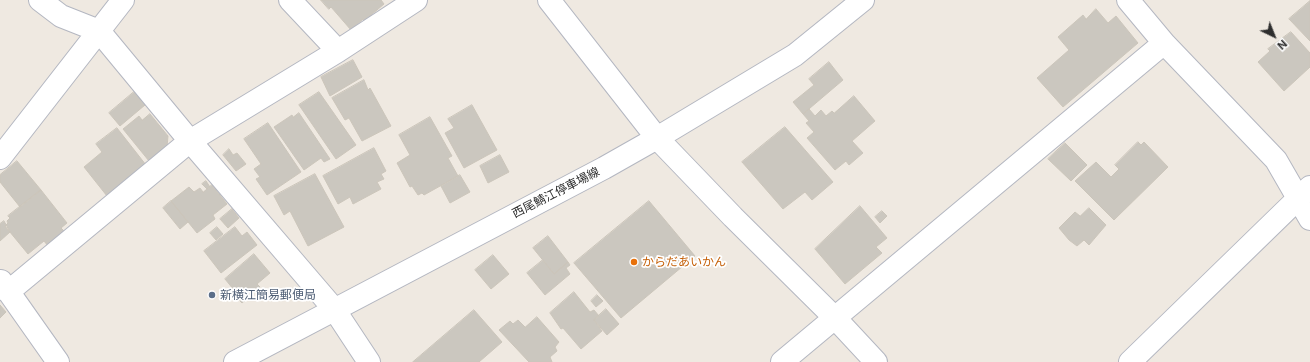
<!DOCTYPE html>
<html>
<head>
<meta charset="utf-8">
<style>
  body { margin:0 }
  #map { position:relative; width:1310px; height:362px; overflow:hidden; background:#efe9e1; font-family:Inter,sans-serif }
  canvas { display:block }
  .north { position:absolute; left:1254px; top:16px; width:40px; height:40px; -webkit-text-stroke:3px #fff; paint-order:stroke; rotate:137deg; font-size:11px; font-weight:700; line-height:16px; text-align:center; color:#2e2e2e }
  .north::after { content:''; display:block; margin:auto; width:14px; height:18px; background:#2e2e2e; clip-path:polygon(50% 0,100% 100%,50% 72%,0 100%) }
</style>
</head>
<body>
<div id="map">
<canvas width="1310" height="362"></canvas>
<div class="north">N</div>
</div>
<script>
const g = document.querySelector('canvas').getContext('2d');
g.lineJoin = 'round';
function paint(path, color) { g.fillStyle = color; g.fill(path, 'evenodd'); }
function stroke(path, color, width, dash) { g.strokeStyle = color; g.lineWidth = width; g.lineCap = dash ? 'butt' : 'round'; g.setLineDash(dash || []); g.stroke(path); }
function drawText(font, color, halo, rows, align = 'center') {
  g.font = font + ' Inter,"Noto Sans JP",sans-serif'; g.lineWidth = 3.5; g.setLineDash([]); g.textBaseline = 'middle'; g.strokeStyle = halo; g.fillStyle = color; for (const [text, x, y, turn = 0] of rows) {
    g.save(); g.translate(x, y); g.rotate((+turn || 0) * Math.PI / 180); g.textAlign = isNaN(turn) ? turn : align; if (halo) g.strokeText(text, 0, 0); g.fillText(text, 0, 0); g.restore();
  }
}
const building = new Path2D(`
  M321 0H381L384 4 364 21 363 19 351 30 331 7 329 9Z
  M1310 1V41L1289 19Z
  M1096 9 1108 23 1116 16 1138 43 1063 107 1037 78 1069 50 1058 37 1083 15 1086 19Z
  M1291 32 1310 53V67L1284 91 1258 62 1270 51 1268 49Z
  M353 60 362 77 330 96 321 77Z
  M829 62 843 80 803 114 793 102 814 85 809 79Z
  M364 80 368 90 370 88 391 126 362 141 349 118 345 120 332 98Z
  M134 92 145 105 120 126 109 113Z
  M319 92 356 145 336 159 299 105Z
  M854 96 875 121 852 141 863 153 849 165 846 161 835 170 807 138 814 132 806 123 809 121 803 114 809 109 815 116 821 110 826 116 832 111 834 113Z
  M472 105 497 150 464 168 445 133 454 128 448 119Z
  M299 113 330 159 324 162 321 158 304 170 274 127 292 115 293 117Z
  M150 114 168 136 167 147 149 161 123 129 139 116 142 120Z
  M430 117 452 156 448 158 458 176 424 195 422 193 418 195 412 186 410 187 397 163 410 155 399 135Z
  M268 123 301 172 267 195 256 179 260 177 254 169 261 164 244 139Z
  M785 127 833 182 812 200 805 192 783 209 742 162Z
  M117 128 146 165 107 196 84 167 102 152 96 144Z
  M1138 142 1141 145 1144 142 1168 167 1114 220 1075 181 1096 162 1111 177 1119 169 1115 165Z
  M1065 143 1087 165 1071 181 1048 159Z
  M374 148 386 171 381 174 384 179 377 182 381 189 353 204 350 197 338 204 323 176Z
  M229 149 233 155 237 153 246 164 236 171 223 155Z
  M500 155 509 172 488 183 480 166Z
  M17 161 41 190 20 207 0 182V175Z
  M315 174 344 227 308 246 290 211 284 215 274 196Z
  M460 175 470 192 450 203 441 186Z
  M206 181 210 187 207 189 202 184Z
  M212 185 227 204 213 215 215 219 197 233 171 201 189 187 194 192 200 188 203 192Z
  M41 190 67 223 61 228 65 232 48 246 44 241 28 254 5 226 8 223 7 221 10 218 8 216Z
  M171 201 188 222 180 229 163 208Z
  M649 201 695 256 621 318 574 263Z
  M860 206 887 238 876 247 882 253 845 284 815 249Z
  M1089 208 1106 225 1089 245 1084 240 1077 246 1069 240 1059 228 1075 212 1080 216Z
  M232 209 239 218 228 228 220 219Z
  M882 211 887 216 880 223 875 217Z
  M4 221 10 232 0 241V224Z
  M217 227 223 234 216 240 210 233Z
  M235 227 242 236 247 232 257 245 221 273 204 251Z
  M548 236 568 262 554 274 533 248Z
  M254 254 270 273 257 284 260 287 242 303 236 297 238 295 225 279Z
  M493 255 509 274 491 289 475 270Z
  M543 260 554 274 568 262 570 265 566 268 570 274 545 295 527 273Z
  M574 292 590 312 594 310 599 316 594 320 602 331 581 349 563 328 561 329 550 313Z
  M597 295 603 301 596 307 591 301Z
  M0 305 6 312 0 318Z
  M606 309 619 324 607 335 594 320Z
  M474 310 502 342 479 362H413Z
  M537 317 559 342 555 347 557 351 550 357 552 362H529L499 330 510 321 513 324 518 320 525 327Z`);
const minor = new Path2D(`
  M40 0 61 16 99 31 190 141 334 309
  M290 0 338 51
  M549 0 657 138 733 217 836 319 876 362
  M1128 0 1164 43 1276 160 1310 219
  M0 158 123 0
  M1 281 58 362
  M8 292 190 141 338 51 416 0
  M782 362 1164 43
  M1130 362 1310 187`);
const tertiary = new Path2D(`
  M334 309 369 362`);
const secondary = new Path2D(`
  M235 362 604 168 657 138 795 55 863 0`);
const markers = [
  [634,262,4,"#e8710a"],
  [212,295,4,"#5c6f8a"]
];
const streetNames = [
  ["西尾鯖江停車場線",556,193,-27]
];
const foodNames = [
  ["からだあいかん",642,262]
];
const serviceNames = [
  ["新横江簡易郵便局",220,295]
];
paint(building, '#cbc7bf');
stroke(building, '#cbc5ba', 1);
stroke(minor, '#b4b7c1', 24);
stroke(tertiary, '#b4b7c1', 24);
stroke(secondary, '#b4b7c1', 24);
stroke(minor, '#fff', 22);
stroke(tertiary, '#fff', 22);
stroke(secondary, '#fff', 22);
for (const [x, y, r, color] of markers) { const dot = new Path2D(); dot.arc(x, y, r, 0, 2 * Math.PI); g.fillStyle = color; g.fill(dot); stroke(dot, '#fff', 1.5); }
drawText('12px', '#2e2e2e', '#fff', streetNames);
drawText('12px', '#c56008', '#fff', foodNames, 'left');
drawText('12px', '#4e5e75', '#fff', serviceNames, 'left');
</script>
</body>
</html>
